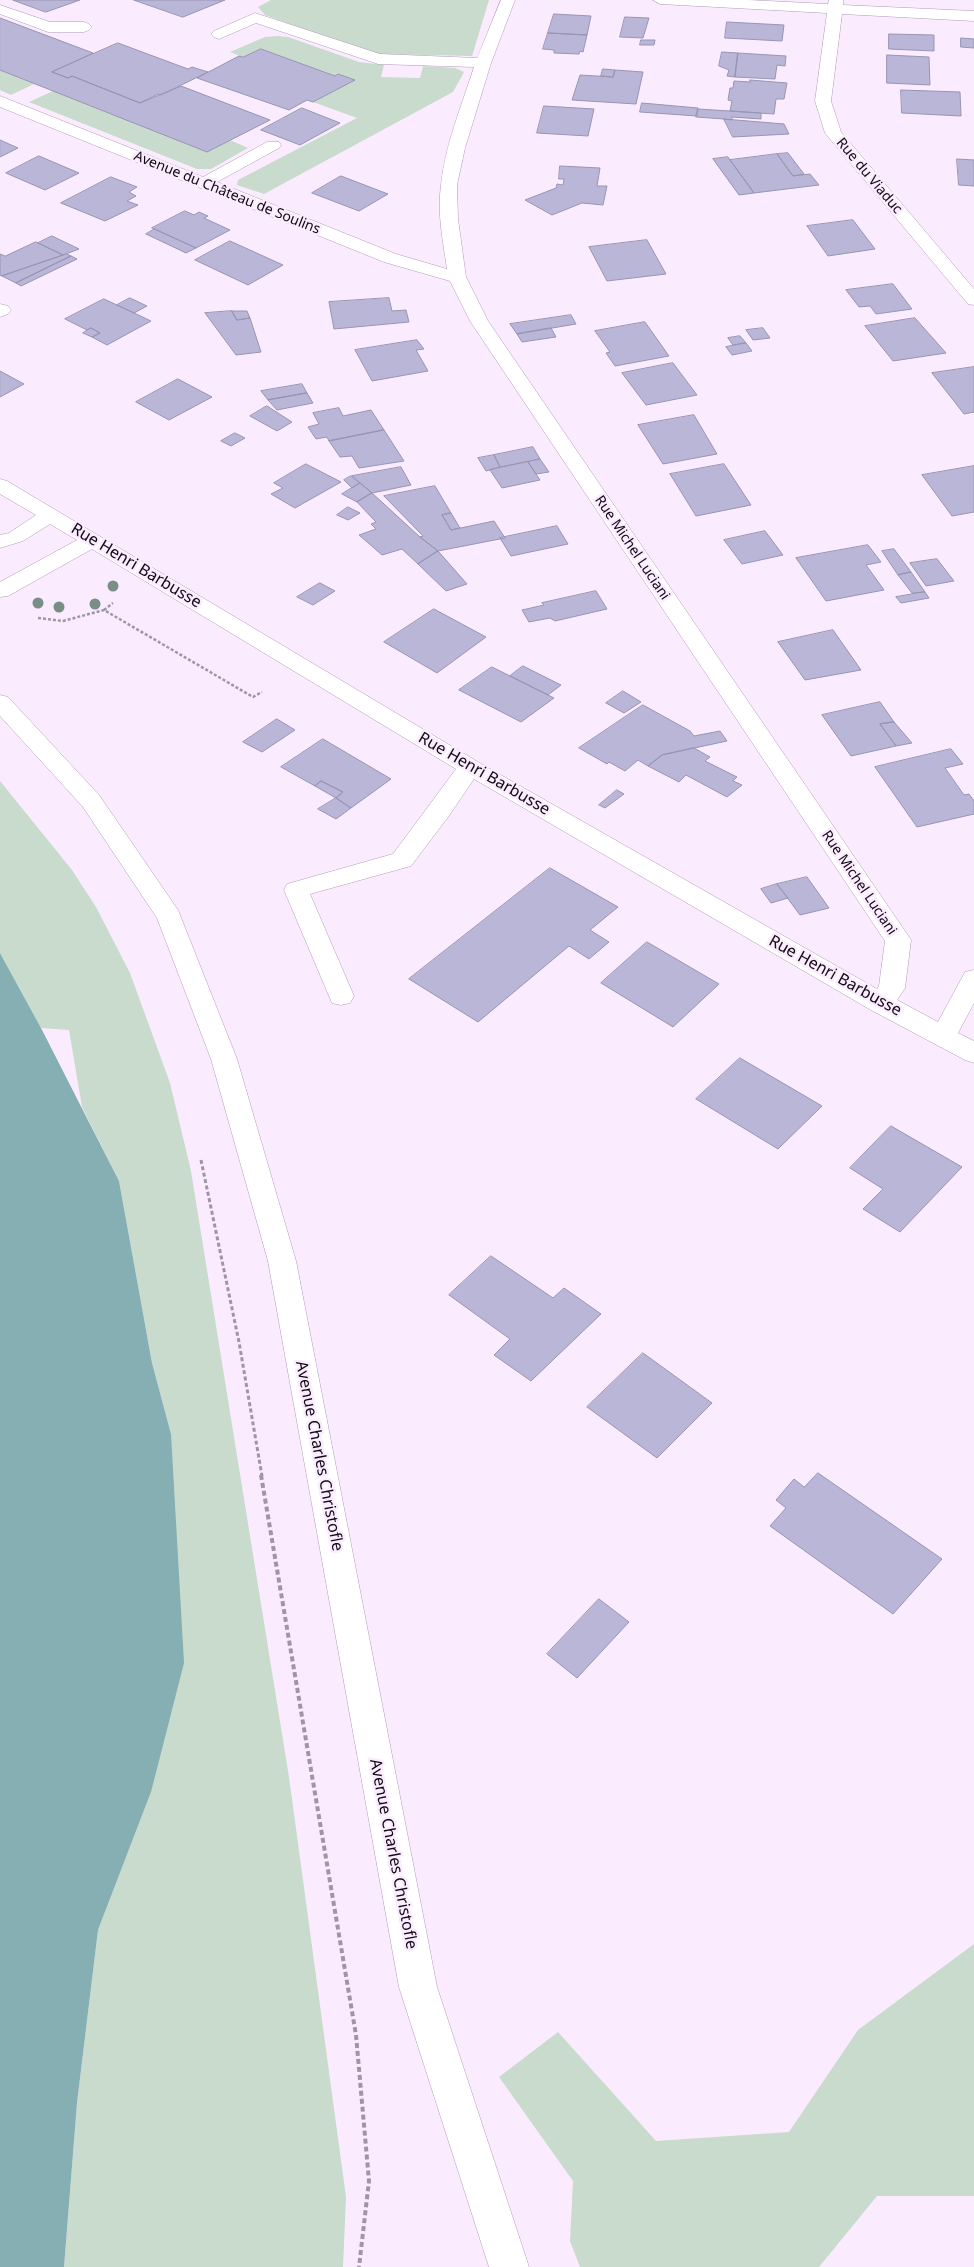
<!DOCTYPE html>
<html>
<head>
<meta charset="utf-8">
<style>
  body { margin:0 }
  canvas { display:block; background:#faecfe }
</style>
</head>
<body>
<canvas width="974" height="2267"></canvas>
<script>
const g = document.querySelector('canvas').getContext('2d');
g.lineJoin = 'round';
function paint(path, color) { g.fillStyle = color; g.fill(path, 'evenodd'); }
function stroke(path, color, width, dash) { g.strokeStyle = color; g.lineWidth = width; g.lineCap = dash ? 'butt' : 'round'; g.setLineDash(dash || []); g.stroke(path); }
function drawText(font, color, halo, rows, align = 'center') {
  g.font = font + ' "Noto Sans",sans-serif'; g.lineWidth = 5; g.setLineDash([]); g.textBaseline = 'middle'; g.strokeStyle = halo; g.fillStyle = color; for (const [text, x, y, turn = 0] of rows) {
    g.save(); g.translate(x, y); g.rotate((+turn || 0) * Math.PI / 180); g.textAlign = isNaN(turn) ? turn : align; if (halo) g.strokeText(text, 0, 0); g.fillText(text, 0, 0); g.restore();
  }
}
const green = new Path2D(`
  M271 0H489L472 56 380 54 359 49 265 15 258 7Z
  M278 36 288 37 359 62 384 65 381 77 420 78 423 66 455 68 464 72 453 92 264 194 237 185 238 180 357 118 313 102 354 80 339 74 335 76 261 49 243 57 230 52 265 37Z
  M0 70 34 84 11 95 0 90Z
  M53 91 207 152 230 140 248 148 211 169H197L29 102Z
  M0 781 72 870 96 907 130 973 170 1083 191 1171 289 1777 346 2197 343 2267H64L77 2103 98 1930 151 1792 171 1434 152 1363 119 1181 82 1107 69 1030 41 1028 0 953Z
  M974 1944V2196H877L819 2267H580L570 2241 573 2181 499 2077 558 2032 656 2141 789 2132 858 2030Z`);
const water = new Path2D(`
  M0 953 41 1028 119 1181 152 1363 171 1434 184 1663 151 1792 98 1930 77 2103 64 2267H0Z`);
const building = new Path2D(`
  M13 0H80L46 12Z
  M134 0H225L183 17Z
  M554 14 591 16 587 35 548 33Z
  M625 17 649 18 643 38 620 37Z
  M0 18 93 53 52 72 68 78 72 76 140 103 181 86 270 120 207 152 0 70Z
  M727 22 784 25 782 41 725 38Z
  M548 33 587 35 583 52 580 51 579 54 554 53V50L543 49Z
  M889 34 934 35V51L889 49Z
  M961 38 974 39V48L961 47Z
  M641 40H655L654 45H640Z
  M118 43 188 69 192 67 208 72 161 95 158 94 140 103 72 76 68 78 52 72Z
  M261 49 335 76 338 74 355 80 313 102 307 100 289 110 197 78 239 56 243 57Z
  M722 52 738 53 735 77 727 76 729 70 719 66Z
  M738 53 786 56 785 66 777 65 775 79 735 77Z
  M887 55 929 57 930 85 887 83Z
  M603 69 615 70 613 77 601 76Z
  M615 70 643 72 636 104 572 100 580 75 613 77Z
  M750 80 787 83 784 99H776L774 114 730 111 732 101 728 100 730 88H733L734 81 750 82Z
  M901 90 960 92 961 116 902 113Z
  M642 103 698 108V109L697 116 640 112Z
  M544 106 594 109 588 136 537 133Z
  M302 108 340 123 300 145 261 130Z
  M698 109 730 111 761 113V119L732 117V120L724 119 696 117Z
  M724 119 784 124 789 134 733 137Z
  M0 140 18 148 0 157Z
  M788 153 804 174 793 176 777 154Z
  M777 154 793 176 810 174 819 185 754 193 730 160Z
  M39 156 79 173 45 190 6 173Z
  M728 157 730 160 754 193 739 195 713 159Z
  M957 159 974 160V186L959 185Z
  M560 166 600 168 597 186H607L603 205 582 203 552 215 525 200 556 188 557 184 563 185 564 179H559Z
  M341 176 388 194 359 211 312 193Z
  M111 177 137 187 129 192 136 196 127 201 138 205 105 221 61 203Z
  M185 211 194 215 199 212 208 216 204 218 230 230 196 248 152 228Z
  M853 220 875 249 828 256 807 226Z
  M155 229 196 248 186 253 146 234Z
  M52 236 75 247 79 249 63 255 38 243Z
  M647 240 666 274 607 281 589 247Z
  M230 241 283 265 248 285 195 260Z
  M36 242 63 255 2 276 0 275V254L5 256Z
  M67 254 71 256 16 283 2 276Z
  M71 256 77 259 21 286 16 283Z
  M893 284 912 309 876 314 870 306 859 307 846 290Z
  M130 298 147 306 134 313 117 305Z
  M389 298 392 311 406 310 409 322 334 329 329 302Z
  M104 299 134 313 151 321 107 345 92 337 100 333 91 328 87 330 65 319Z
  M232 311H247L250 318 237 320Z
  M232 311 237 320 250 318 261 352 236 355 205 313Z
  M571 315 576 324 517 334 510 324Z
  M915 318 946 353 893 361 865 326Z
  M645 322 669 356 615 366 606 353 610 352 595 331Z
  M91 328 100 333 92 337 83 333Z
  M551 328 556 337 522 342 517 334Z
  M763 328 770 338 753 340 746 330Z
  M740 336 746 343 733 345 728 338Z
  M417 340 424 349 416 350 428 371 372 381 355 350Z
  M746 343 752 351 732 355 726 347Z
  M673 363 697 395 646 405 622 373Z
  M974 367V412L964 414 932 373Z
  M0 371 24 384 0 397Z
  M178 379 212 397 169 420 136 402Z
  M302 384 307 393 268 400 261 391Z
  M307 393 313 403 277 410 268 400Z
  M267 406 292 422 277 431 250 416Z
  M339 408 343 416 371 410 384 430 329 441 327 437 316 439 308 427 319 424 313 413Z
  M694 415 717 454 663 464 638 425Z
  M384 430 404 461 359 468 352 456 340 457 329 441Z
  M235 433 245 438 231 446 221 441Z
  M533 447 540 459 500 467 494 455Z
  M494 455 500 467 486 471 478 458Z
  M540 459 549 472 536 474 528 462Z
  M528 462 540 480 502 488 490 470Z
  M306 464 341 482 295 508 271 494 283 488 274 483Z
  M724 464 751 505 696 516 670 474Z
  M974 466V512L952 516 922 475Z
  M401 467 411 485 372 493 352 476Z
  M351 476 360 483 352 488 344 480Z
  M360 483 372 493 357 502 342 494Z
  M435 486 451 513 442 515 451 530 494 521 505 538 438 551 420 537 423 536 384 496Z
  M372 493 420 537 438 551 418 564 402 549 382 555 359 535 376 529 371 524 376 522 357 502Z
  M348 507 360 513 348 520 337 515Z
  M451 513 460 528 451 530 442 515Z
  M557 526 568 544 511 556 500 538Z
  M765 531 783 555 742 564 724 540Z
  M868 545 881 562 866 565 884 590 826 601 796 558Z
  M894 549 911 572 898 575 882 551Z
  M438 551 467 584 446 591 418 564Z
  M937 559 954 581 926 586 910 563Z
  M911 572 925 592 912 593 898 575Z
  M320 583 335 591 313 605 297 597Z
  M596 591 607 609 555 621 550 618 529 622 522 610 544 605 542 603Z
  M925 592 929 598 901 603 896 597Z
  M434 609 486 637 437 673 384 642Z
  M833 630 861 670 805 680 778 642Z
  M523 666 561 685 548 695 510 676Z
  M492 667 554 698 521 722 459 690Z
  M623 691 641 702 624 713 606 703Z
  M880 702 894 722 880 724 896 746 851 756 822 715Z
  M643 705 690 731 694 736 720 731 727 741 662 755 648 766 638 760 625 771 609 762 607 764 579 748Z
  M277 719 295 730 262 752 243 742Z
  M894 722 912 743 896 746 880 724Z
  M323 739 391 779 351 808 336 798 343 792 321 781 315 786 281 767Z
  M694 748 710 757 705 761 737 777 733 781 742 785 727 797 686 775 679 782 648 766 662 755Z
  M951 749 963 764 945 768 964 795 969 794 974 801V814L917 827 875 767Z
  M321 781 343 792 336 798 315 786Z
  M617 790 624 794 605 808 599 805Z
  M336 798 351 808 336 819 318 809Z
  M550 868 618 907 590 930 609 942 589 959 569 946 478 1022 409 979Z
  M807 877 829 908 800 915 777 884Z
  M777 884 788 898 771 903 761 889Z
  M647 942 719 984 673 1027 601 983Z
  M740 1058 822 1106 778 1149 696 1099Z
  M891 1126 962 1167 900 1232 863 1209 883 1189 850 1168Z
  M491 1256 553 1298 564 1288 601 1314 531 1381 494 1355 510 1339 449 1295Z
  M643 1353 712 1403 657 1458 587 1407Z
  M818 1473 942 1559 893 1614 770 1526 786 1508 776 1500 794 1479 804 1487Z
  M599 1599 629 1622 577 1678 547 1654Z`);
const pathFar2 = new Path2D(`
  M104 610 113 603
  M38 618 63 621 104 610 253 697 262 692`);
const pathFar1 = new Path2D(`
  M201 1160 239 1342 262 1476`);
const path = new Path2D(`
  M261 1475 356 2035 369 2181 359 2267`);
const minor = new Path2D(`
  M501 0H515L491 63 465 148 457 185 458 219 466 277 488 321 907 934 911 940 905 988 897 1000 938 1022 965 972 974 970V1003L958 1033 974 1041V1063L965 1060 871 1010 474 779 448 817 411 866 310 894 354 996 350 1003 341 1005 332 1003 284 890 287 884 393 854 456 769 92 549 8 596 0 597V582L77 540 50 524 23 541 0 548V535L9 533 36 515 0 494V479L7 481 478 762 877 989 879 986 885 941 470 321 450 281 384 262 0 107V96L203 177 267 142H279L281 145 279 148 217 182 396 254 447 269C443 241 437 213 441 185 445 145 462 105 474 67L378 64 256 23 219 39 214 37 211 34 214 31 255 13 380 54 477 58Z
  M653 0H748L828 4 829 0H843V5L974 11V21L842 14 831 101 841 132 974 289V305L968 304 825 133 815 101 827 13 660 4Z
  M0 5 50 22H84L89 24 92 27 89 30 84 32H48L0 14Z
  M0 304 8 306 11 310 8 314 0 317Z`);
const major = new Path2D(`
  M0 695 8 697 99 795 178 910 237 1059 296 1261 437 1987 529 2267H489L399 1987 268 1261 211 1059 157 918 83 807 0 716Z`);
const trees = [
  [113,586],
  [38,603],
  [95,604],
  [59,607]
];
const farStreetnames = [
  ["Rue du Viaduc",869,176,50],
  ["Avenue du Château de Soulins",227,193,22],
  ["Rue Michel Luciani",632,548,56],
  ["Rue Michel Luciani",859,883,56]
];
const streetNames = [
  ["Rue Henri Barbusse",136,566,31],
  ["Rue Henri Barbusse",484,774,30],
  ["Rue Henri Barbusse",835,976,29],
  ["Avenue Charles Christofle",319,1456,79],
  ["Avenue Charles Christofle",393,1854,79]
];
paint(green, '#c8dbcc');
paint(water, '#85afb2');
paint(building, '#bab6d7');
stroke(building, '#9894b4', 1);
stroke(minor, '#b19bb8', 1);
stroke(major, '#b19bb8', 1);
stroke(pathFar2, '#a195a4', 2.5, [3, 2]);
stroke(pathFar1, '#a195a4', 3, [4, 2.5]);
stroke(path, '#a195a4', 4, [5, 3]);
paint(minor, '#fff');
paint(major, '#fff');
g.fillStyle = '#798e84';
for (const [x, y] of trees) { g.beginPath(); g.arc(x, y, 5.5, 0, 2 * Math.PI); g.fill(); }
drawText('14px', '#100812', '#faecfe', farStreetnames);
drawText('16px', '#100812', '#faecfe', streetNames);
</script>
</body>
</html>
